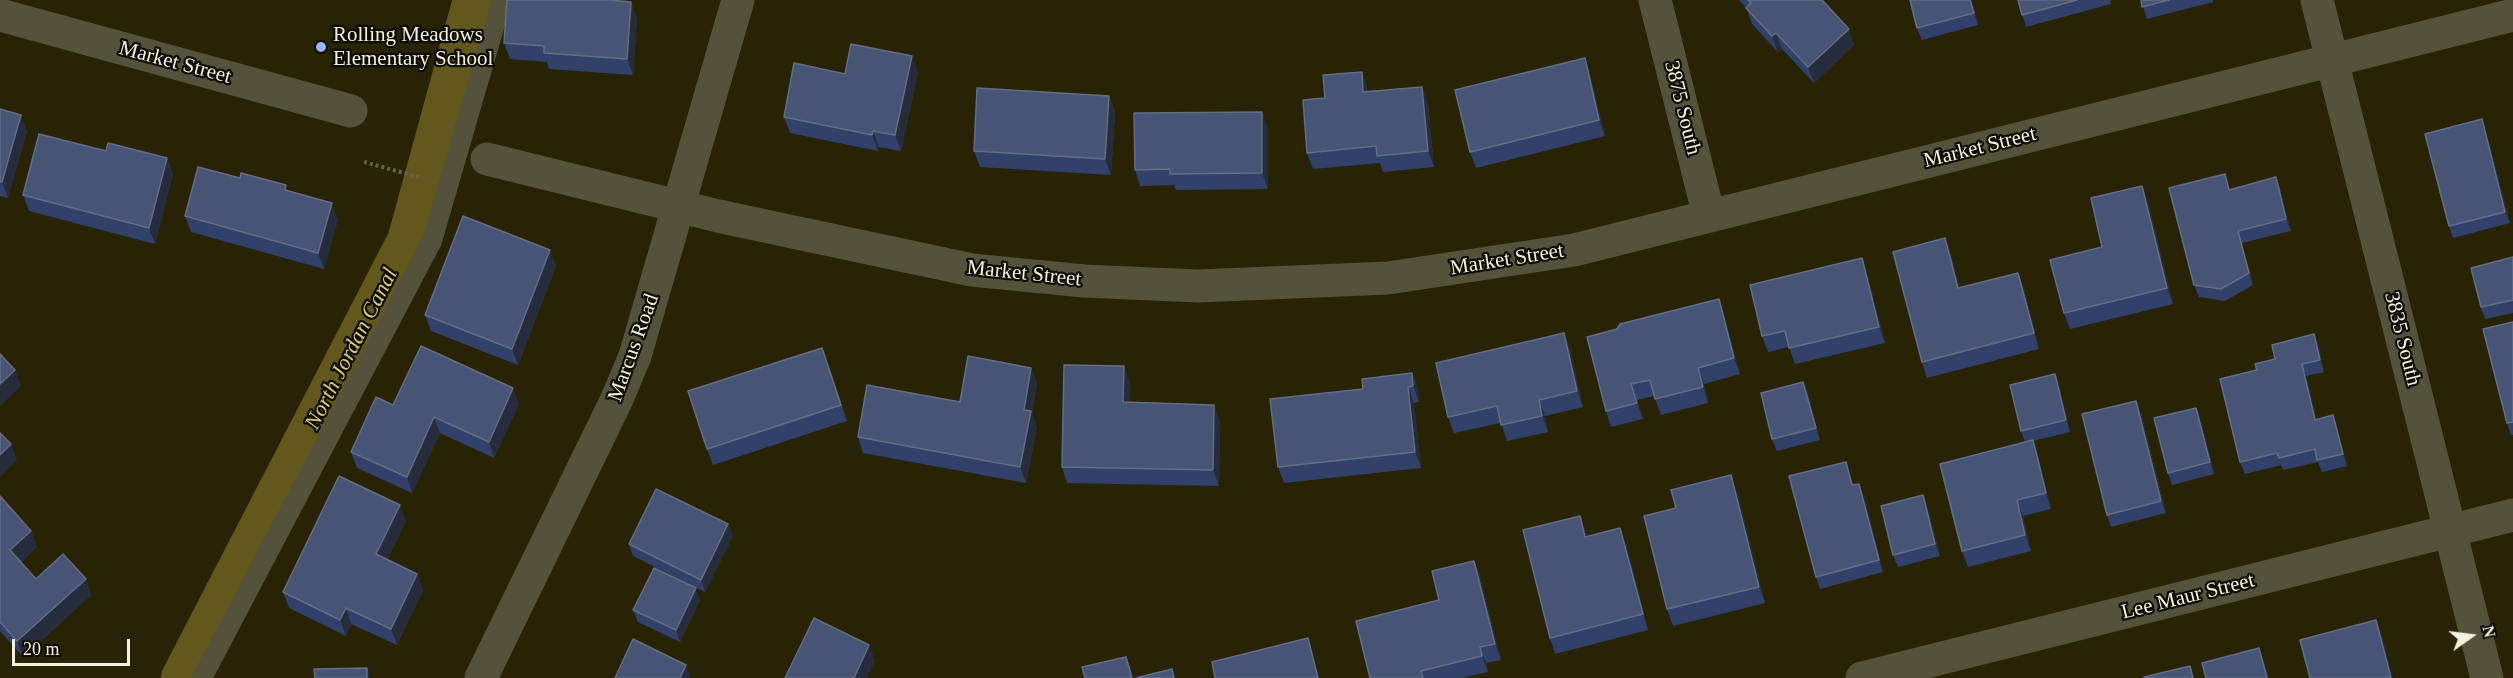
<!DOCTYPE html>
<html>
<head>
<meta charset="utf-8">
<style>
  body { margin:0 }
  #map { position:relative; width:2513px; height:678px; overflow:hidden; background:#282305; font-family:Georgia,serif }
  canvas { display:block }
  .north { position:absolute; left:2441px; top:606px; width:60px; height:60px; -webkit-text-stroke:4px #0e0c03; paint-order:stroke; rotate:76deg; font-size:16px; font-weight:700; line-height:24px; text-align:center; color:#f4f1e0 }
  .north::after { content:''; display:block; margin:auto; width:21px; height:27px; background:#f4f1e0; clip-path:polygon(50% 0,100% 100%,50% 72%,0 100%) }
  .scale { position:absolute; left:12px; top:639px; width:118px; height:27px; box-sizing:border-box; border:3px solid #f4f1e0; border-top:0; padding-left:8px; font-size:18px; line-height:21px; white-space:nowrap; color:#f4f1e0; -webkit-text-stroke:4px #0e0c03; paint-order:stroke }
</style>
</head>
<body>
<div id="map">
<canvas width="2513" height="678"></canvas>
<div class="north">N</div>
<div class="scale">20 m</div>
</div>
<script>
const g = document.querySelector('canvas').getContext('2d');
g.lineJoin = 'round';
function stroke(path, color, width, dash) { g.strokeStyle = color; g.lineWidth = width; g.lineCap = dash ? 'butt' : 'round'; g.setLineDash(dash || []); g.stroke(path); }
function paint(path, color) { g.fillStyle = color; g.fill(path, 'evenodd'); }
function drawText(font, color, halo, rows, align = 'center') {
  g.font = font + ' Georgia,serif'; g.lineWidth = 4.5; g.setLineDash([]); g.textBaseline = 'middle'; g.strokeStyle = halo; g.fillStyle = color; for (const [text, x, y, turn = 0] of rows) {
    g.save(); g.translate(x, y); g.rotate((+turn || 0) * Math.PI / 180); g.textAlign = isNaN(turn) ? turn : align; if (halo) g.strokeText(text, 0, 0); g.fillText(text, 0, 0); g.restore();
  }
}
const canal = new Path2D(`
  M182 678 408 241 474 0`);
const path = new Path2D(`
  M364 162 419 177`);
const lane = new Path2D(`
  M202 678 432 241 502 0`);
const street = new Path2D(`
  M1655 0 1709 216
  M2317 0 2487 678
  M0 15 351 111
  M487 159 718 216 972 270 1084 281 1198 286 1388 278 1574 250 2513 15
  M481 678 617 399 635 356 738 0
  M1862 678 2513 515`);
const wall = new Path2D(`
  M507 0H618V1L637 18 633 75 549 69 547 62 510 59 504 43Z
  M1739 0H1822L1854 45 1814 83 1782 49 1778 52 1752 24 1747 9Z
  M1972 0 1978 25 1922 40 1917 28Z
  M2018 0H2110L2111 4 2026 27Z
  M2141 0H2213V2L2147 19Z
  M918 72 901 151 879 147 878 151 790 133 784 117Z
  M1362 72 1367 88 1368 92 1428 103 1434 167 1383 172 1380 163 1313 169 1307 153 1325 98Z
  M1590 74 1605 136 1476 168 1470 152Z
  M1109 96 1115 112 1111 175 980 167 974 151Z
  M0 109 27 131 8 198 0 196Z
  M1268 128V189L1176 190 1174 185 1140 186 1135 170Z
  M2486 131 2510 223 2453 238 2449 226Z
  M106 151 167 158 173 174 155 244 29 211 23 195Z
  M2276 177 2280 189 2291 231 2242 243 2253 285 2225 301 2199 297 2194 285 2231 189Z
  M240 178 288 191 338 219 324 269 191 232 185 216Z
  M2148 202 2173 304 2070 329 2064 313 2102 247Z
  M1951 254 1959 288 2024 289 2039 349 1927 378 1922 362Z
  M2513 257V313L2485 319 2481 307Z
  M556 266 518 365 431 331 425 315Z
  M1867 274 1885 343 1795 364 1789 347 1768 352 1762 336Z
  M1719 299 1724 315 1740 374 1704 384 1708 403 1661 415 1654 396 1637 400 1643 419 1611 427 1606 411 1617 329Z
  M2513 322V435H2511L2507 423Z
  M1564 333 1570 349 1583 407 1545 416 1548 432 1507 441 1501 423 1454 433 1448 417Z
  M2319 346 2324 372 2306 376 2317 420 2333 415 2337 427 2347 466 2322 472 2318 462 2283 470 2281 465 2245 474 2240 462 2275 359Z
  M828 364 847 421 713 465 707 449Z
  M1031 368 1037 384 1032 414 1037 427 1026 483 863 453 858 437 960 402Z
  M1412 373 1418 389 1419 402 1414 403 1421 468 1284 483 1278 467 1363 389Z
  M1130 382 1129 403 1220 421 1219 486 1067 483 1062 467Z
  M2059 386 2070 432 2033 441 2038 456 2051 509 2023 516 2031 551 1968 567 1962 551 2025 442 2021 431Z
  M1808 394 1820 440 1777 451 1772 439Z
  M519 404 494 458 440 433 412 493 357 468 351 452 393 405Z
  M2196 408 2201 420 2214 474 2172 485 2168 473Z
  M2141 413 2166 513 2111 527 2107 515Z
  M1846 462 1853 485 1864 495 1883 572 1820 589 1816 577Z
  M1737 491 1765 603 1673 626 1667 609 1676 508Z
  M1923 495 1927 507 1940 556 1898 567 1893 555Z
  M0 496 31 531 37 547 21 562 36 579H86L91 595 23 657 0 631Z
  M406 521 387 560 417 574 423 590 397 645 351 624 346 636 289 608 283 592Z
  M728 524 733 536 705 592 633 556 629 544Z
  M1586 532 1587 536 1626 544 1648 630 1555 654 1550 638Z
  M1474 561 1480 577 1501 660 1486 663 1488 672 1462 678H1370Z
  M700 600 680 642 638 622 633 610Z`);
const shadedWall = new Path2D(`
  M1970 0H1972L1978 25 1974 13Z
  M631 2 637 18 633 75 627 59Z
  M1849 29 1854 45 1814 83 1808 67Z
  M1776 33 1782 49 1778 52 1772 36Z
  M912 56 918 72 901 151 895 135Z
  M1585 58 1590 74 1605 136 1599 120Z
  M1362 72 1367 88 1369 108 1363 92Z
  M1422 87 1428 103 1434 167 1428 151Z
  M1109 96 1115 112 1111 175 1105 159Z
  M1262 112 1268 128V189L1262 173Z
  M21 115 27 131 8 198 2 182Z
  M2482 119 2486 131 2510 223 2505 212Z
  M873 131 879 147 878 151 872 135Z
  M167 158 173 174 155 244 149 228Z
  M2276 177 2280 189 2291 231 2286 219Z
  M2142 186 2148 202 2173 304 2167 288Z
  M332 203 338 219 324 269 318 253Z
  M2238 231 2242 243 2253 285 2249 273Z
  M1945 238 1951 254 1964 304 1958 288Z
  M550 250 556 266 518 365 512 349Z
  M1862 258 1867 274 1885 343 1879 327Z
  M2018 273 2024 289 2039 349 2034 333Z
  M1719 299 1724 315 1740 374 1734 358Z
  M1564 333 1570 349 1583 407 1577 391Z
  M2314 334 2319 346 2324 372 2320 360Z
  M2302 364 2306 376 2320 432 2315 420Z
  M1124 366 1130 382 1129 418 1123 402Z
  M1031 368 1037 384 1032 414 1037 427 1026 483 1020 467 1024 410Z
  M1698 368 1704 384 1708 403 1703 387Z
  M15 370 21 386 0 406V384Z
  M1412 373 1418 389 1419 402 1413 386Z
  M2055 374 2059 386 2070 432 2066 420Z
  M1803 382 1808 394 1820 440 1816 428Z
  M1631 384 1637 400 1643 419 1637 403Z
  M1408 387 1414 403 1421 468 1415 452Z
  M513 388 519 404 494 458 489 442Z
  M1539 400 1545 416 1548 432 1542 416Z
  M2136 401 2141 413 2166 513 2161 501Z
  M1214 405 1220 421 1219 486 1213 470Z
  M2196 408 2201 420 2214 474 2210 462Z
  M2333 415 2337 427 2347 466 2343 454Z
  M434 417 440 433 412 493 407 477Z
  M2033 440 2038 456 2051 509 2046 493Z
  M11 444 17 460 0 477V455Z
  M1731 475 1737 491 1765 603 1759 587Z
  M1859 484 1864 495 1883 572 1879 560Z
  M1923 495 1927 507 1940 556 1935 544Z
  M2017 500 2023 516 2031 551 2025 535Z
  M400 505 406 521 382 570 376 554Z
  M1580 516 1586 532 1591 553 1585 537Z
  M728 524 733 536 705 592 701 580Z
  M1620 528 1626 544 1648 630 1643 614Z
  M31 531 37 547 16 566 10 550Z
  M1474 561 1480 577 1501 660 1495 644Z
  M417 574 423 590 397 645 391 629Z
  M86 579 91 595 23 657 17 641Z
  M696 588 700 600 680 642 676 630Z
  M346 608 351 624 346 636 340 620Z
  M2376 620 2382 636 2393 678H2391Z
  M1308 638 1312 650 1319 678H1318Z
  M869 645 875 661 867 678H854Z
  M1480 647 1486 663 1488 672 1482 656Z
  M2259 648 2265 664 2269 678H2267Z
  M1126 657 1131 668 1133 678H1132Z
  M686 665 691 678H680Z
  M367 668 370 678H367Z`);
const building = new Path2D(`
  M507 0H611L631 2 627 59 544 53V46L504 43Z
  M1748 0H1822L1849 29 1808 67 1776 33 1772 36 1746 8 1751 3Z
  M1910 0H1970L1974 13 1917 28Z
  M2018 0H2077L2022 15Z
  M2141 0H2169L2142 7Z
  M851 44 912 56 895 135 873 131 872 135 784 117 794 63 845 74Z
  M1585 58 1599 120 1470 152 1455 90Z
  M1362 72 1363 92 1422 87 1428 151 1377 156 1376 146 1307 153 1303 100 1325 98 1323 75Z
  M977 88 1109 96 1105 159 974 151Z
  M0 109 21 115 2 182 0 181Z
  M1262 112V173L1170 174V169L1135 170 1134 113Z
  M2482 119 2505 212 2449 226 2425 134Z
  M39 134 106 151 108 143 167 158 149 228 23 195Z
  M198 167 240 178 241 173 286 185 285 190 332 203 318 253 185 216Z
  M2225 174 2229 190 2276 177 2286 219 2238 231 2249 273 2221 289 2194 285 2169 188Z
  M2142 186 2167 288 2064 313 2050 260 2102 247 2091 198Z
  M463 216 550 250 512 349 425 315Z
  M1945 238 1958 288 2018 273 2034 333 1922 362 1893 252Z
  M2513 257V300L2481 307 2471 268Z
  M1862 258 1879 327 1789 348 1785 331 1762 336 1750 285Z
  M1719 299 1734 358 1698 368 1703 387 1655 399 1650 380 1631 384 1637 403 1606 411 1587 337 1617 329 1620 324Z
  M2513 322V422L2507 423 2483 329Z
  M1564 333 1577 391 1539 400 1542 416 1501 425 1497 406 1448 417 1436 363Z
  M2314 334 2320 360 2302 364 2315 420 2333 415 2343 454 2317 460 2315 449 2279 458 2277 453 2240 462 2220 379 2257 370 2255 364 2275 359 2272 345Z
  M421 346 513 388 489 442 434 417 407 477 351 452 376 397 393 405Z
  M822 348 841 405 707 449 688 391Z
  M0 354 15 370 0 384Z
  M968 356 1031 368 1024 410 1031 411 1020 467 858 437 867 385 960 402Z
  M1064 365 1124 366 1123 402 1214 405 1213 470 1062 467Z
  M1412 373 1413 386 1408 387 1415 452 1278 467 1270 399 1363 389 1362 379Z
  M2055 374 2066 420 2021 431 2010 385Z
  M1803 382 1816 428 1772 439 1761 393Z
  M2136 401 2161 501 2107 515 2082 414Z
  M2196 408 2210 462 2168 473 2154 418Z
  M0 433 11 444 0 455Z
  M2033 440 2046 493 2017 500 2025 535 1962 551 1940 464Z
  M1846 462 1852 485 1859 484 1879 560 1816 577 1789 476Z
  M1731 475 1759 587 1667 609 1644 516 1676 508 1671 490Z
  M339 476 400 505 376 554 417 574 391 629 346 608 340 620 283 592Z
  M656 489 728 524 701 580 629 544Z
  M1923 495 1935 544 1893 555 1881 506Z
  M0 496 31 531 10 550 36 579 63 554 86 579 17 641 0 622Z
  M1580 516 1585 537 1620 528 1643 614 1550 638 1523 530Z
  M1474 561 1495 644 1480 647 1482 656 1421 671 1423 678H1370L1356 621 1439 600 1432 571Z
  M654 568 696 588 676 630 633 610Z
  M814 618 869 645 854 678H785Z
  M2376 620 2391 678H2310L2300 640Z
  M1308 638 1318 678H1215L1212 662Z
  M633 639 686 665 680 678H615Z
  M2259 648 2267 678H2206L2202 663Z
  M1126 657 1132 678H1085L1082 667Z
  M2190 666 2193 678H2144V677Z
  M367 668V678H315L314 669Z
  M1172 669 1174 678H1136Z`);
const markers = [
  [321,47,6,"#97b6fd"]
];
const poiNames = [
  ["Rolling Meadows",333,35],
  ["Elementary School",333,59]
];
const streetNames = [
  ["Market Street",175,63,15],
  ["3875 South",1682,108,76],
  ["Market Street",1980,148,-14],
  ["Market Street",1507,260,-9],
  ["Market Street",1024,274,6],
  ["3835 South",2402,339,76],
  ["Marcus Road",634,348,-70],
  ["Lee Maur Street",2188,597,-14]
];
const waterNames = [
  ["North Jordan Canal",352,349,-63]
];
stroke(canal, '#62581c', 42);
stroke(path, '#666147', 4, [3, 3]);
stroke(lane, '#55523b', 20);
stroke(street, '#55523b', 33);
paint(wall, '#324169');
paint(shadedWall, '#252d3c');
paint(building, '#475476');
stroke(building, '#626d86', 1.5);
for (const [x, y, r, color] of markers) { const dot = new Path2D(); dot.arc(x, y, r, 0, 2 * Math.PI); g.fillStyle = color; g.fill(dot); stroke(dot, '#0e0c03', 2); }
drawText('21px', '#f4f1e0', '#0e0c03', poiNames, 'left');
drawText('21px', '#f4f1e0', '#0e0c03', streetNames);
drawText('italic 22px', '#dcce77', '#0e0c03', waterNames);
</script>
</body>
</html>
